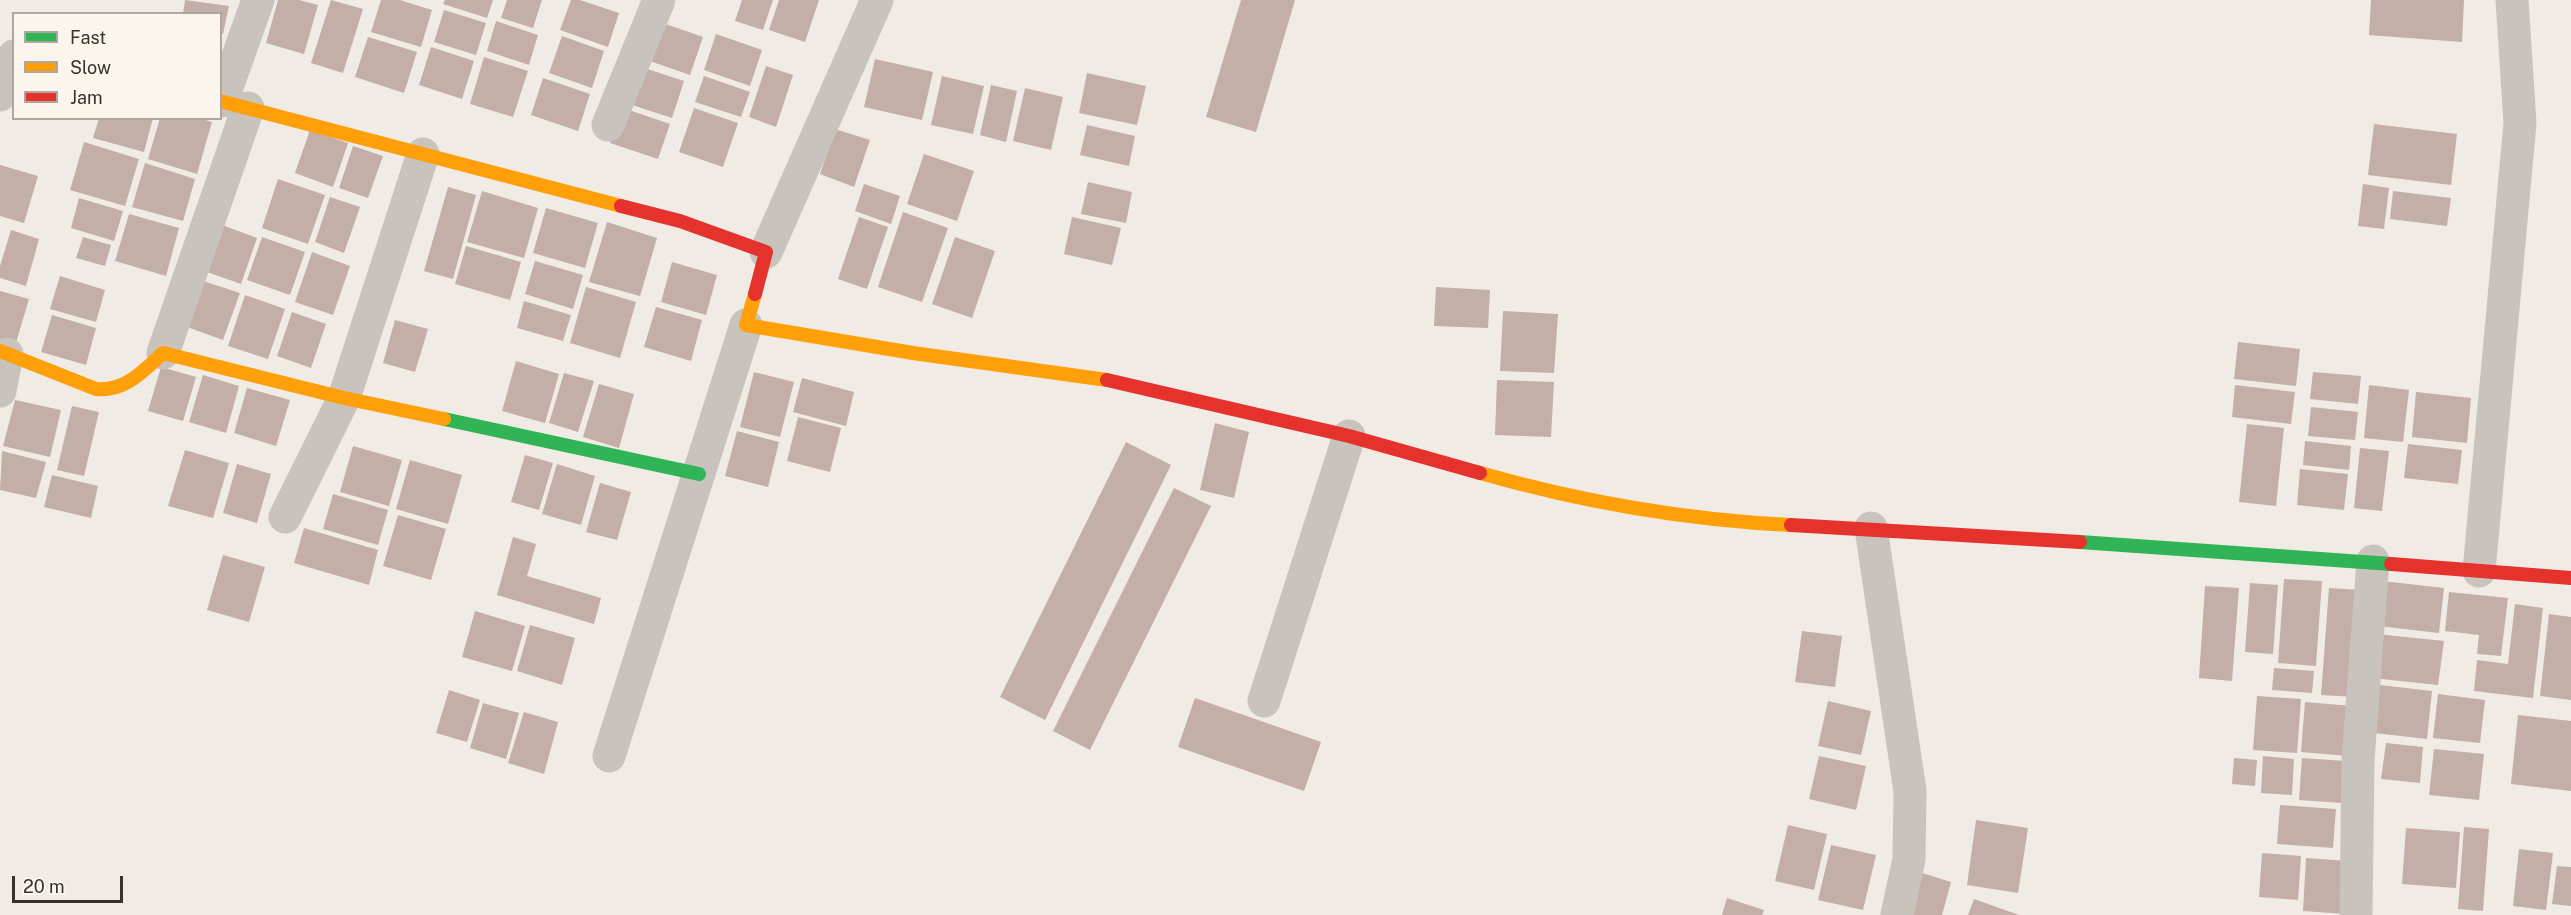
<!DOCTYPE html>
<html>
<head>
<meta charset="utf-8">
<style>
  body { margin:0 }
  #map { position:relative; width:2571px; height:915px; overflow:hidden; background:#f0ebe5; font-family:"Public Sans",sans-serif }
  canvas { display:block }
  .legend { position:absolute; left:12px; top:12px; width:210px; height:108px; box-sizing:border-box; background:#fbf5ee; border:2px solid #aea6a0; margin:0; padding:8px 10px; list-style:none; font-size:18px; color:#3b302b }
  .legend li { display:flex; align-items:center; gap:12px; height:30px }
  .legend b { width:30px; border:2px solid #aea6a0 }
  .scale { position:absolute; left:12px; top:876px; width:111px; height:27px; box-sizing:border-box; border:3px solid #3b302b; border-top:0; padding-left:8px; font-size:18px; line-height:21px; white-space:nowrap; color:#3b302b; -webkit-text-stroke:4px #fbf5ee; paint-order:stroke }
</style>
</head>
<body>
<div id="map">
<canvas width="2571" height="915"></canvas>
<ul class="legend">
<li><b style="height:8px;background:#30b455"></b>Fast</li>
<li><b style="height:8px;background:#ff9f0a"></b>Slow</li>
<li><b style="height:8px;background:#e5322d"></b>Jam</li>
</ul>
<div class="scale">20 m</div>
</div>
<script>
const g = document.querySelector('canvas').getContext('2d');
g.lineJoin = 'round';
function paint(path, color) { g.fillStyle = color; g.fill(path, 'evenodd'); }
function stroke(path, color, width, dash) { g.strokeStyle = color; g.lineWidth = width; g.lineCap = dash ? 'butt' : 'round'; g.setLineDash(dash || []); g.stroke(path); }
const building = new Path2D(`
  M185 0 229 6 223 34 220 33V14H183Z
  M278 0H299L318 5 304 54 266 43Z
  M331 0 363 9 343 73 311 63Z
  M381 0H400L432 10 421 47 371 32Z
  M445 0H493L487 18 443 4Z
  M507 0H542L533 28 501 18Z
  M571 0H580L619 13 608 47 560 30Z
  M742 0H773L763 30 735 21Z
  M779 0H819L805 42 769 30Z
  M1241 0H1295L1256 132 1206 117Z
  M2371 0H2464L2462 42 2369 35Z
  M444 10 486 23 476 55 434 42Z
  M496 21 538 35 529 65 487 51Z
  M660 22 703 37 690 75 647 60Z
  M716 34 762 50 750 86 704 70Z
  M562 36 604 51 592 88 549 73Z
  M368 37 417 52 404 93 355 77Z
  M431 47 474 61 462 99 419 85Z
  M484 57 528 71 513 117 470 104Z
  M875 59 933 72 922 120 864 107Z
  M635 65 684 81 672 118 623 102Z
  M766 66 793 75 776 127 749 117Z
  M1087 73 1146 86 1137 125 1079 113Z
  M704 76 750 92 741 117 695 102Z
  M942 76 984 86 973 134 931 125Z
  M543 78 590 94 578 131 531 115Z
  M991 85 1017 91 1006 142 980 135Z
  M1025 88 1063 97 1051 150 1013 141Z
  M623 108 670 124 658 159 610 143Z
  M694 108 738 123 723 167 679 152Z
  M99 118H153L144 152 93 138Z
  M160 118H199L212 122 197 174 148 159Z
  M2374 124 2457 134 2451 185 2368 175Z
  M1087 125 1135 136 1129 166 1080 155Z
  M835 129 870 140 854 187 820 174Z
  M310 130 348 143 333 187 295 173Z
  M84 142 139 159 125 206 70 190Z
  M353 146 383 156 368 198 339 188Z
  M924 154 974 171 957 221 907 204Z
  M145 163 195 179 183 221 132 207Z
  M0 165 38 176 24 223 0 216Z
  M278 179 325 195 308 244 262 228Z
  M1088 182 1132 192 1126 223 1081 214Z
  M864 184 900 196 891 224 855 211Z
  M2363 184 2389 188 2384 229 2358 226Z
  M448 187 476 195 453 279 424 271Z
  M482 191 538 208 524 258 467 242Z
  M2393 191 2451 198 2447 226 2390 219Z
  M330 197 360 207 344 253 315 242Z
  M79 198 123 211 114 241 71 228Z
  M546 208 598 223 585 268 533 253Z
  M903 212 948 228 922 302 878 287Z
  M129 214 179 228 166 276 115 261Z
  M859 217 888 227 867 289 838 279Z
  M1072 217 1121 228 1112 265 1064 254Z
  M607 222 657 238 640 296 589 282Z
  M222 225 257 238 241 284 207 272Z
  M11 230 39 239 26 286 0 278V266Z
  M83 237 111 245 105 266 76 258Z
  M262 237 305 252 290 295 247 280Z
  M955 237 995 251 972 318 932 304Z
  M466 246 521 262 510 300 455 284Z
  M312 252 350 266 333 315 295 302Z
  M535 261 583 275 573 309 525 294Z
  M672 262 717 275 706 315 661 302Z
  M60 276 105 290 96 322 50 309Z
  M203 281 240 293 223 340 187 327Z
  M586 287 636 302 620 358 570 343Z
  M1436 287 1490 290 1488 328 1434 326Z
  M0 291 29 299 15 346 0 342Z
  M245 295 285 309 268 359 228 346Z
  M524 301 571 315 563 341 517 328Z
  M656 307 702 320 691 361 644 347Z
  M1503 311 1558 314 1554 373 1500 371Z
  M292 312 326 324 311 368 277 356Z
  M52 315 96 328 86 365 41 352Z
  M395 320 428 329 415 372 383 363Z
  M2238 342 2300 349 2296 386 2234 379Z
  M516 361 559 374 545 423 502 411Z
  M161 367 196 377 183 421 148 411Z
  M754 372 794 382 780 437 740 427Z
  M2313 372 2361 376 2358 404 2310 399Z
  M564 373 594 381 578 432 549 423Z
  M203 375 239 386 226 433 189 422Z
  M802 378 854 392 846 426 793 412Z
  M1497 380 1554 382 1551 437 1495 435Z
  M599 384 634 394 619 448 583 437Z
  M2235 385 2295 392 2291 424 2232 417Z
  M2369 385 2409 390 2403 442 2364 438Z
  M247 388 290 400 276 446 234 433Z
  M2416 392 2471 398 2467 443 2412 437Z
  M15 400 61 410 50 457 3 446Z
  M72 406 99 412 84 476 57 470Z
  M2311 407 2358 412 2355 440 2308 436Z
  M798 417 841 428 830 472 787 461Z
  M1215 423 1249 432 1234 498 1200 490Z
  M2247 424 2284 428 2276 506 2239 502Z
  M737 431 779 442 768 487 725 476Z
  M2305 441 2351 446 2349 470 2303 465Z
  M1126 442 1171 465 1045 720 1000 697Z
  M2408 444 2462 450 2458 484 2404 478Z
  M353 446 402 460 389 506 340 492Z
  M2360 448 2389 451 2382 511 2354 508Z
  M185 450 229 463 213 518 168 506Z
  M2 451 46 462 36 498 0 490Z
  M525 455 553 463 539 510 511 502Z
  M410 460 462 475 448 524 396 509Z
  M237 464 271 474 257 523 223 513Z
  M557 464 595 476 581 525 542 514Z
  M2300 469 2348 474 2344 510 2297 505Z
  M52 475 98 486 91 518 44 507Z
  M600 483 631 492 617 540 586 532Z
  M1174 488 1211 506 1090 750 1053 731Z
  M333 494 388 510 378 545 323 529Z
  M398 515 446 529 431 580 383 566Z
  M304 528 378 550 369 585 294 563Z
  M513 537 536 544 527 576 601 598 594 624 497 595Z
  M223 555 265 567 249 622 207 610Z
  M2284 579 2322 581 2316 666 2278 663Z
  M2382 581 2444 588 2439 633 2378 626Z
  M2250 583 2278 585 2273 654 2245 652Z
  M2205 586 2239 588 2232 681 2199 678Z
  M2329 588 2362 590 2355 697 2321 695Z
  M2449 592 2508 598 2501 656 2477 654 2479 635 2445 631Z
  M2515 604 2543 608 2533 698 2474 691 2477 660 2508 664Z
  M475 611 525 626 512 671 462 657Z
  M2549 614 2571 617V700L2540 696Z
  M530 625 575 638 562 685 517 671Z
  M1802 631 1842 636 1835 687 1795 682Z
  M2377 634 2444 641 2438 685 2372 678Z
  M2274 668 2314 671 2312 693 2272 690Z
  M2380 685 2432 691 2427 739 2374 733Z
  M449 690 480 700 467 742 436 733Z
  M2438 694 2485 700 2480 743 2433 738Z
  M2257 696 2301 699 2297 753 2253 750Z
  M1195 698 1321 742 1304 791 1178 747Z
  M1828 701 1871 711 1861 755 1818 746Z
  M2305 702 2352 706 2348 756 2301 752Z
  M483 703 519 713 506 759 470 748Z
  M524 712 558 722 544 774 508 763Z
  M2518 715 2571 721V791L2511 784Z
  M2386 743 2423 747 2420 783 2381 779Z
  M2434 749 2484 754 2479 800 2429 795Z
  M1819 756 1866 766 1856 810 1809 799Z
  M2263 756 2294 759 2292 795 2261 793Z
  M2234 758 2257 760 2255 786 2232 784Z
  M2302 758 2345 761 2342 803 2299 800Z
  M2280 805 2336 809 2333 848 2277 844Z
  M1976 820 2028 828 2018 893 1967 885Z
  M1788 825 1827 834 1814 890 1775 881Z
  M2464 827 2489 829 2483 911 2458 909Z
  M2406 828 2460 832 2456 888 2402 884Z
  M1831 845 1876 855 1863 910 1818 900Z
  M2519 849 2553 853 2546 910 2513 906Z
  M2262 853 2301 856 2298 900 2259 897Z
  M2306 858 2349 861 2345 914 2303 911Z
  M2557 866 2571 867V906L2552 904Z
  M1922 873 1951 882 1942 915H1910Z
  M1727 898 1764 910 1762 915H1722Z
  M1974 899 2019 915H1968Z`);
const street = new Path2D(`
  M0 95 14 56
  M222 101 258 0
  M608 125 659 0
  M766 252 877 0
  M163 353 248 108
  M0 391 7 354
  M285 517 344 398 423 154
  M1871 528 1910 791 1909 859 1897 915
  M2479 571 2520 123 2512 0
  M1264 701 1349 436
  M609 756 746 325
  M2356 915 2358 760 2373 561`);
const fast = new Path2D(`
  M444 419 699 474
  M2080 542 2391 564`);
const slow = new Path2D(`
  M220 101 621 206
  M755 294 746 325 913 353 1107 380
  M0 351 96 389C125 392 143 371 163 353L344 398 444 419
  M1480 473C1582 502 1685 520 1791 525`);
const jam = new Path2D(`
  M621 206 680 221 766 252 755 294
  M1107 380 1349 436 1480 473
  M1791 525 2080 542
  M2391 564 2571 578`);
paint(building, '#c3afa7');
stroke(street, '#c9c3be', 33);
stroke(fast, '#30b455', 14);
stroke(slow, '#ff9f0a', 14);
stroke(jam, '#e5322d', 14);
</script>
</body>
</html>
